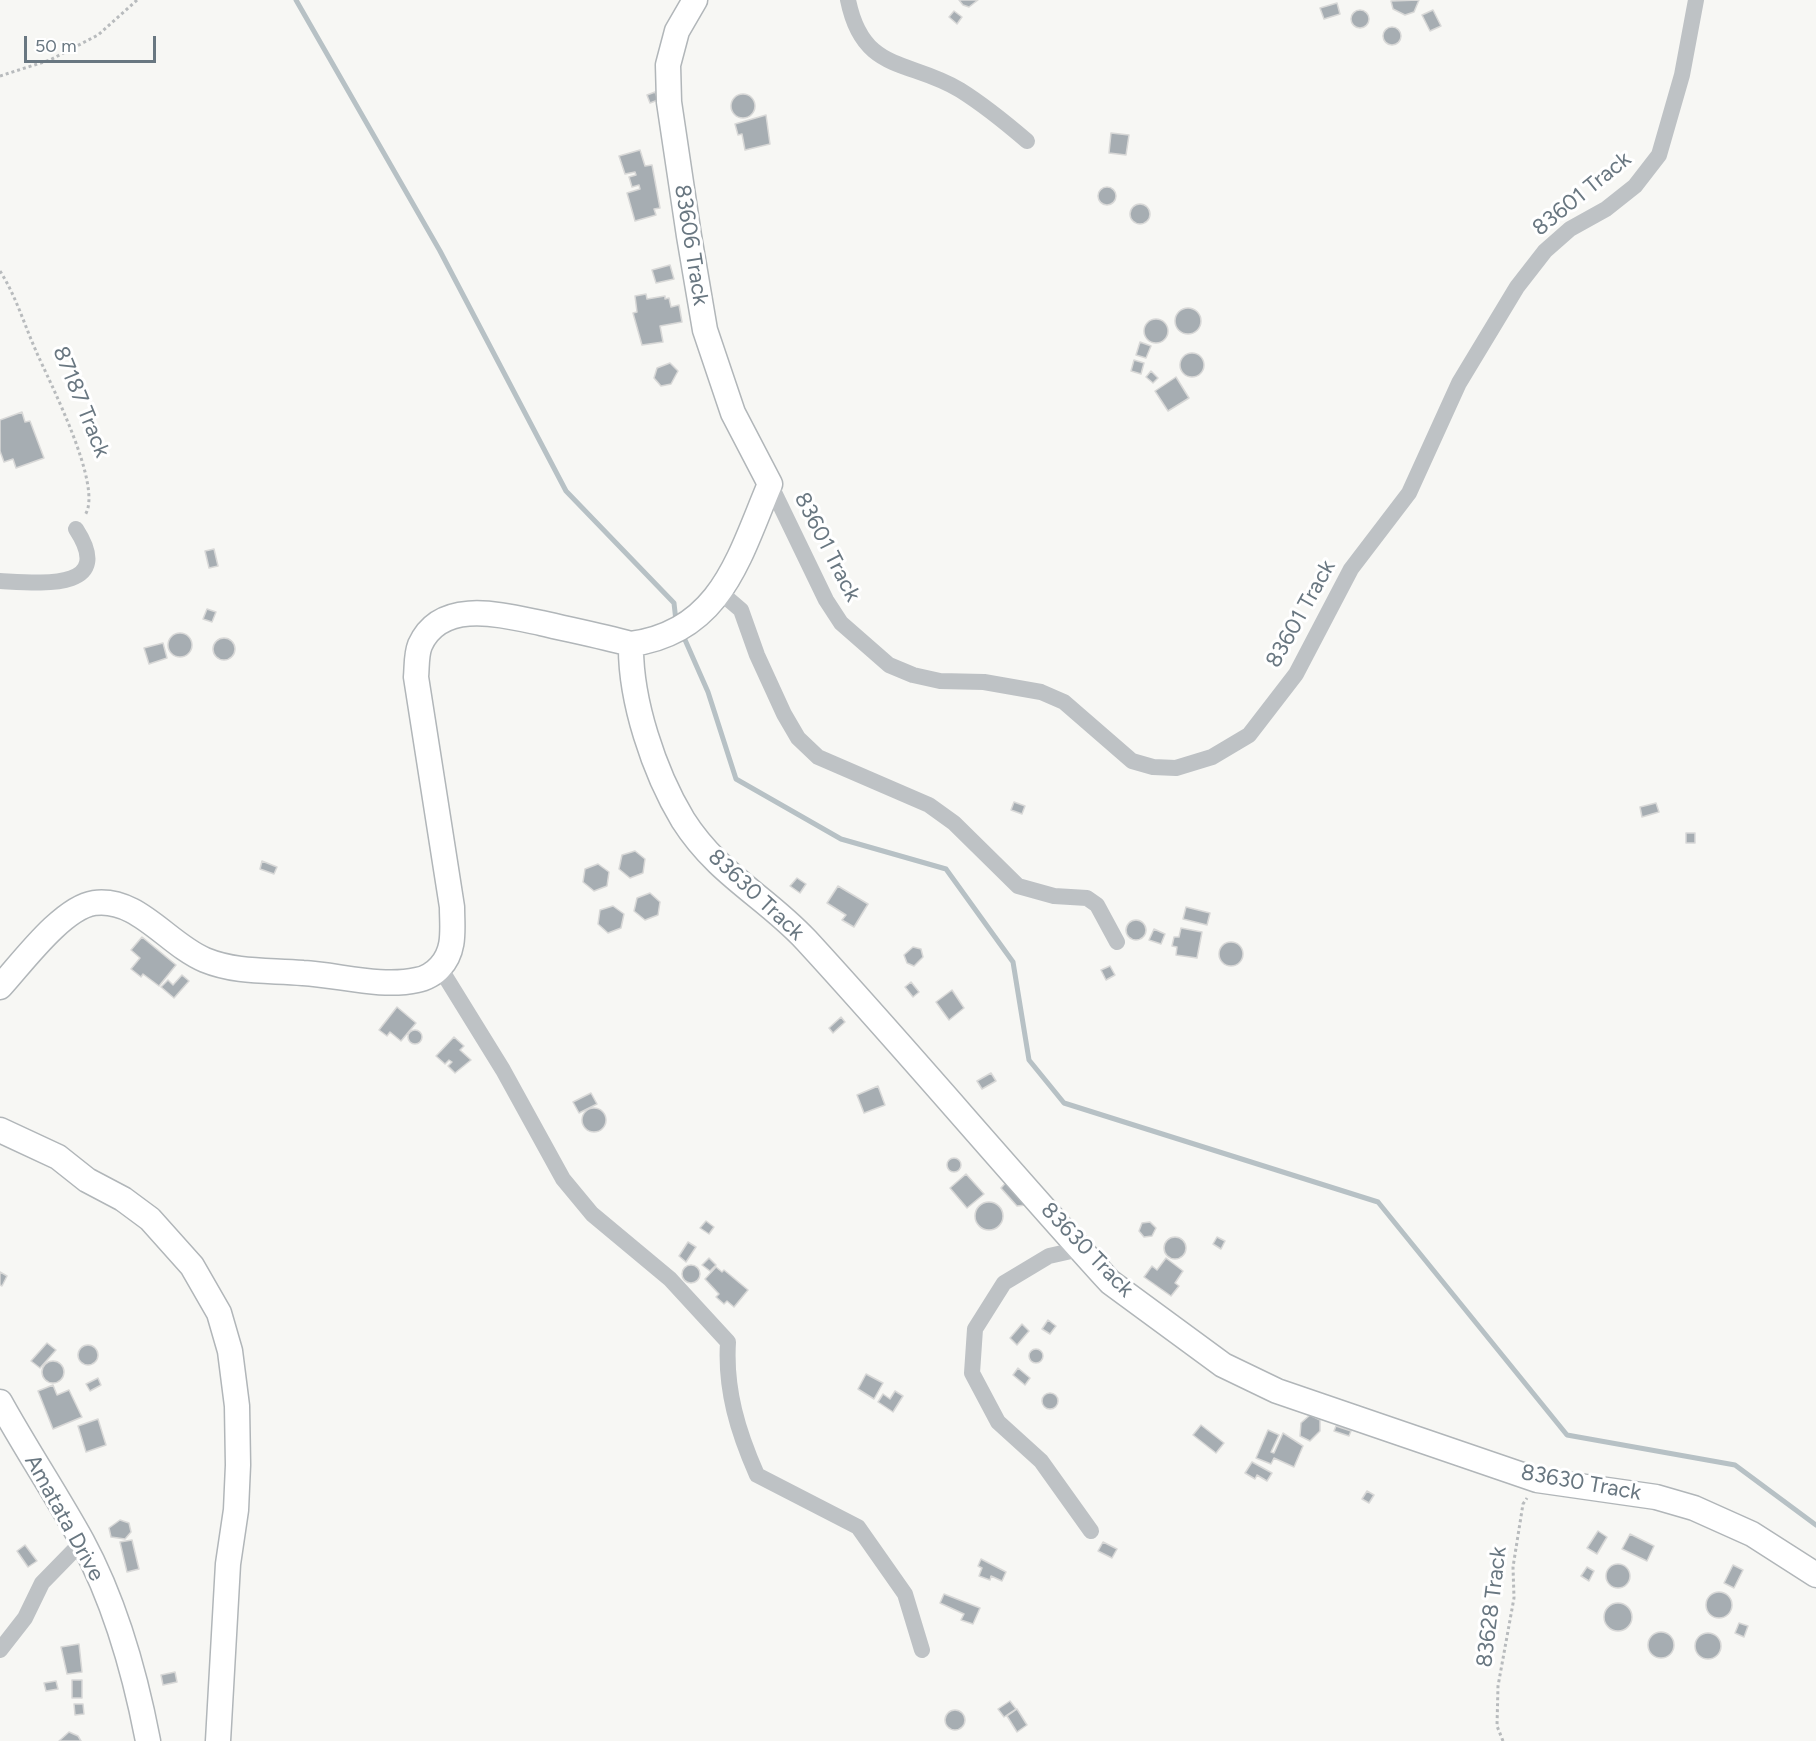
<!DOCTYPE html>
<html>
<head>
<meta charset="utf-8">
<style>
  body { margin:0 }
  #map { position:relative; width:1816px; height:1741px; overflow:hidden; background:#f7f7f4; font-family:Figtree,sans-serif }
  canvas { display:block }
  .scale { position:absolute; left:24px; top:36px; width:132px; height:27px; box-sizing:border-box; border:3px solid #697781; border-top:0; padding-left:8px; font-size:18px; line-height:21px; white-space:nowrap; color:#697781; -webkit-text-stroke:4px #fff; paint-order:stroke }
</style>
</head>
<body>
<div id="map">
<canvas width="1816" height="1741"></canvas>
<div class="scale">50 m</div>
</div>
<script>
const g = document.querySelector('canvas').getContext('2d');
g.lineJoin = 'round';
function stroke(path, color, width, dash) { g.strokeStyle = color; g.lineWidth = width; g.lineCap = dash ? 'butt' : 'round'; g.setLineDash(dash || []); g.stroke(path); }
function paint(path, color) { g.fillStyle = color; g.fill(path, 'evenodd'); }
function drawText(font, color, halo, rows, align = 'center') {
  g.font = font + ' Figtree,sans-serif'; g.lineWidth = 6; g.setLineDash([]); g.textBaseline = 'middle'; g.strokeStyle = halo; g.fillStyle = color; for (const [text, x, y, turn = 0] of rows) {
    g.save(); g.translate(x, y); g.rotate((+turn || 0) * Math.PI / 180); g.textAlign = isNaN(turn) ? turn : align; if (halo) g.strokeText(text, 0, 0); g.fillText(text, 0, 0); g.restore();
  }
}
const stream = new Path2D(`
  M296 0 440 251 566 491 674 603 676 621
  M682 633 708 692 736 779 841 839 946 869 1013 962 1029 1060 1064 1103 1378 1202 1567 1435 1735 1465 1816 1525`);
const building = new Path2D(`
  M959 0H978L969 7 963 5Z
  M1419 0 1414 12 1405 15 1393 9 1391 1Z
  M1337 3 1340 14 1324 19 1320 8Z
  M1433 10 1441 26 1430 31 1422 15Z
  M1351 19a9 9 0 1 1 18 0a9 9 0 1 1-18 0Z
  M954 11 962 17 957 24 949 17Z
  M1383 36a9 9 0 1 1 18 0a9 9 0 1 1-18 0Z
  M655 92 658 100 650 103 647 95Z
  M731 106a12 12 0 1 1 24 0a12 12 0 1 1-24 0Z
  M766 115 770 144 745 150 742 134 738 135 735 124Z
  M1111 133 1129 135 1126 155 1109 153Z
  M640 150 645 166 652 165 660 208 654 209 656 215 635 221 627 193 640 189 639 185 632 187 629 177 636 175 635 172 625 174 619 156Z
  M1098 196a9 9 0 1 1 18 0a9 9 0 1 1-18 0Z
  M1130 214a10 10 0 1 1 20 0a10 10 0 1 1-20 0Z
  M670 265 674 279 656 283 652 270Z
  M646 294 647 299 665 296V299L669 298 671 307 679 305 682 322 660 326 663 342 642 345 633 313 637 312 635 296Z
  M1175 321a13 13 0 1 1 26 0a13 13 0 1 1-26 0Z
  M1144 331a12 12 0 1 1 24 0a12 12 0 1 1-24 0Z
  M1140 342 1151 346 1146 358 1136 355Z
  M1180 365a12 12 0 1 1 24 0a12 12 0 1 1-24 0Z
  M1134 360 1144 363 1141 374 1131 371Z
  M670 363 678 371 671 384 661 386 654 378 657 368Z
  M1151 371 1158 378 1153 383 1146 377Z
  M1176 377 1189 398 1168 411 1155 391Z
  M22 412 25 422 30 421 44 458 16 468 13 459 4 462 0 451V420Z
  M214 549 218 566 209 568 205 551Z
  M207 609 216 612 212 622 203 619Z
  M168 645a12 12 0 1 1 24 0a12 12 0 1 1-24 0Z
  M213 649a11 11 0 1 1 22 0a11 11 0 1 1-22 0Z
  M163 643 167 658 149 664 144 648Z
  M1014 802 1025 806 1022 814 1011 810Z
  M1656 803 1659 812 1642 817 1640 807Z
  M1686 833H1695V843H1686Z
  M635 851 645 859 643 873 630 878 619 869 622 855Z
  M262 861 277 867 274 874 260 869Z
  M598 864 609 872 607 886 594 891 583 882 585 869Z
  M797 878 806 884 800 893 790 886Z
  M838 886 868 904 854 927 842 920 846 915 827 903Z
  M650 893 660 902 658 915 645 920 634 911 637 898Z
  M613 906 624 914 621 928 608 933 598 924 600 910Z
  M1186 907 1210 913 1207 925 1183 919Z
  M1126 930a10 10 0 1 1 20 0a10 10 0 1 1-20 0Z
  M1181 928 1202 932 1197 958 1176 955 1177 947 1172 946 1174 937H1179Z
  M1154 929 1165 934 1161 944 1149 940Z
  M142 937 176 965 159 986 143 974 141 977 131 969 140 958 131 950Z
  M1219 954a12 12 0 1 1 24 0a12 12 0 1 1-24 0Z
  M913 947 921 949 923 957 914 966 907 963 904 955Z
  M1110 966 1115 975 1106 980 1101 970Z
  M182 975 189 981 174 998 161 987 168 980 173 985Z
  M911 982 919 992 913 997 905 987Z
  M952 990 964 1008 949 1020 936 1002Z
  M397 1007 416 1023 401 1041 390 1032 387 1036 379 1030Z
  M841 1017 845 1022 833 1033 829 1028Z
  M408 1037a7 7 0 1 1 14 0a7 7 0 1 1-14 0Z
  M454 1037 464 1046 460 1050 471 1060 455 1073 448 1066 452 1062 449 1060 445 1064 436 1056Z
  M991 1073 996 1081 982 1089 977 1081Z
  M878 1086 885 1105 864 1113 857 1095Z
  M591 1093 597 1104 579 1113 573 1102Z
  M582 1120a12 12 0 1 1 24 0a12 12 0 1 1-24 0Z
  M947 1165a7 7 0 1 1 14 0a7 7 0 1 1-14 0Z
  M966 1174 984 1194 967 1208 950 1188Z
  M1011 1177 1026 1205 1017 1206 1001 1188Z
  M975 1216a14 14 0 1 1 28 0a14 14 0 1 1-28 0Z
  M706 1221 714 1227 709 1234 700 1228Z
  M1150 1222 1156 1228 1152 1236 1144 1237 1139 1231 1142 1223Z
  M1217 1237 1225 1241 1221 1249 1213 1244Z
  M1164 1248a11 11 0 1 1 22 0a11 11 0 1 1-22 0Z
  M688 1242 696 1247 686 1262 679 1256Z
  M709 1258 716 1265 710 1271 702 1265Z
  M1166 1258 1183 1271 1175 1283 1179 1286 1171 1296 1144 1277 1152 1266 1157 1270Z
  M682 1274a9 9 0 1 1 18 0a9 9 0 1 1-18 0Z
  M716 1267 722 1272 724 1270 748 1290 734 1307 727 1301 724 1304 716 1297 719 1294 705 1279Z
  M0 1272 7 1276 2 1286 0 1285Z
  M1048 1320 1056 1326 1050 1334 1042 1329Z
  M1022 1324 1029 1331 1017 1345 1010 1338Z
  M47 1343 56 1350 40 1368 31 1361Z
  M78 1355a10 10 0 1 1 20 0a10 10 0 1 1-20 0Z
  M1029 1356a7 7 0 1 1 14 0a7 7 0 1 1-14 0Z
  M42 1372a11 11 0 1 1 22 0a11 11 0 1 1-22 0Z
  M1018 1368 1030 1378 1025 1385 1013 1375Z
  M866 1374 883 1383 874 1399 858 1389Z
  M98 1378 101 1385 90 1391 86 1384Z
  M53 1385 57 1395 69 1390 82 1417 53 1429 38 1391Z
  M895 1391 903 1396 893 1412 878 1402 883 1394 890 1399Z
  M1042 1401a8 8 0 1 1 16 0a8 8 0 1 1-16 0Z
  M1310 1415 1320 1420V1431L1310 1441 1300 1436 1301 1423Z
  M98 1419 106 1445 86 1452 78 1426Z
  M1201 1425 1224 1443 1216 1453 1193 1435Z
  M1336 1426 1351 1431 1349 1436 1334 1431Z
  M1268 1430 1279 1435 1271 1452 1274 1453 1283 1433 1303 1446 1294 1467 1274 1458 1271 1464 1256 1458Z
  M1252 1462 1272 1473 1267 1481 1257 1475 1255 1479 1245 1473Z
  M1367 1491 1374 1495 1369 1503 1362 1499Z
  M120 1520 129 1523 131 1532 125 1539 111 1537 109 1528Z
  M1598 1531 1607 1537 1597 1554 1587 1548Z
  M1630 1534 1654 1546 1647 1561 1622 1549Z
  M132 1540 139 1569 127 1572 120 1542Z
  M1103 1542 1117 1549 1112 1558 1098 1551Z
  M25 1545 37 1561 28 1567 17 1551Z
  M981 1559 1006 1572 1002 1581 991 1576 990 1580 979 1576 982 1568 978 1566Z
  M1606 1576a12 12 0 1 1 24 0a12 12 0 1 1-24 0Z
  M1733 1565 1743 1570 1734 1588 1724 1583Z
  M1587 1567 1594 1571 1589 1581 1581 1576Z
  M1706 1605a13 13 0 1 1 26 0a13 13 0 1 1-26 0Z
  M944 1594 980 1608 973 1624 961 1620 964 1614 940 1603Z
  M1604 1617a14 14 0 1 1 28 0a14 14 0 1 1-28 0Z
  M1739 1623 1748 1626 1744 1637 1735 1633Z
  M1648 1645a13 13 0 1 1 26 0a13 13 0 1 1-26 0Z
  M1695 1646a13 13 0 1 1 26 0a13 13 0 1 1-26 0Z
  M79 1644 82 1672 67 1674 61 1647Z
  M175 1672 177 1682 163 1685 161 1675Z
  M72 1680H82V1698H72Z
  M56 1681 58 1689 46 1691 44 1683Z
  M1010 1701 1016 1709 1004 1717 998 1709Z
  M74 1704H83L84 1714 75 1715Z
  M1017 1709 1027 1725 1017 1732 1007 1716Z
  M945 1720a10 10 0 1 1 20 0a10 10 0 1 1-20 0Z
  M69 1732 78 1736 81 1741H59Z`);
const path = new Path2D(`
  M0 76 50 60 98 35 137 0
  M0 271C16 296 24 324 36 351 49 381 104 487 85 515
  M1503 1741 1497 1726 1498 1686 1514 1598 1513 1567 1523 1504 1527 1498`);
const street = new Path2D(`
  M848 0C863 74 909 59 960 90 984 105 1006 123 1027 141
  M770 484 826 600 841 623 889 665 913 675 940 681 984 682 1041 692 1064 702 1132 761 1153 767 1176 768 1212 757 1249 735 1296 674 1351 569 1409 493 1459 383 1517 287 1545 251 1570 229 1606 209 1635 186 1659 155 1682 75 1696 0
  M0 581C38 583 117 592 76 529
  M720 592 741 610 757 655 784 714 798 738 818 757 929 805 954 823 1018 886 1054 896 1087 898 1097 905 1117 942
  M440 968 503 1070 563 1179 592 1214 670 1279 728 1342C725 1390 738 1432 757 1475L858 1527 905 1594 922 1650
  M1080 1249 1049 1256 1004 1283 975 1329 972 1373 998 1422 1041 1461 1091 1531
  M0 1650 25 1618 42 1583 82 1542`);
const secondary = new Path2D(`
  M631 644C630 700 654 772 683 820 718 875 765 896 806 940 909 1052 1007 1169 1110 1282L1223 1365 1277 1391 1537 1480 1656 1497 1694 1508 1752 1534 1816 1575
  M0 987C22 963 62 908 94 903 138 897 167 944 205 960 237 973 269 970 303 973 339 975 381 988 417 980 425 979 435 973 440 967 456 950 452 928 452 907L416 677C417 667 416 655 420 645 441 598 502 615 541 623 571 630 601 636 631 644 721 632 739 557 770 484L733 413 705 330 689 236 669 102 668 65 677 31 695 0
  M0 1130 58 1157 87 1180 123 1199 150 1219 192 1266 219 1313 230 1351 237 1406 238 1465 236 1510 228 1564 218 1741
  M0 1402C26 1449 56 1494 82 1541 115 1602 135 1673 148 1741`);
const streetNames = [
  ["83601 Track",1582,194,-39],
  ["83606 Track",691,245,81],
  ["87187 Track",81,402,68],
  ["83601 Track",827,547,63],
  ["83601 Track",1301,614,-61],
  ["83630 Track",756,895,43],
  ["83630 Track",1087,1250,46],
  ["83630 Track",1581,1483,10],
  ["Amatata Drive",64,1518,61],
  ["83628 Track",1492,1607,-83]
];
stroke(stream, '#b7c1c5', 5);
paint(building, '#a6adb2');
stroke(building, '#d8d8d7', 1.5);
stroke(secondary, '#b1b6b9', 27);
stroke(path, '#b8bbbd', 3, [3, 3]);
stroke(street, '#bec2c5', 16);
stroke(secondary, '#fff', 24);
drawText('22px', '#697781', '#fff', streetNames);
</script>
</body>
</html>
